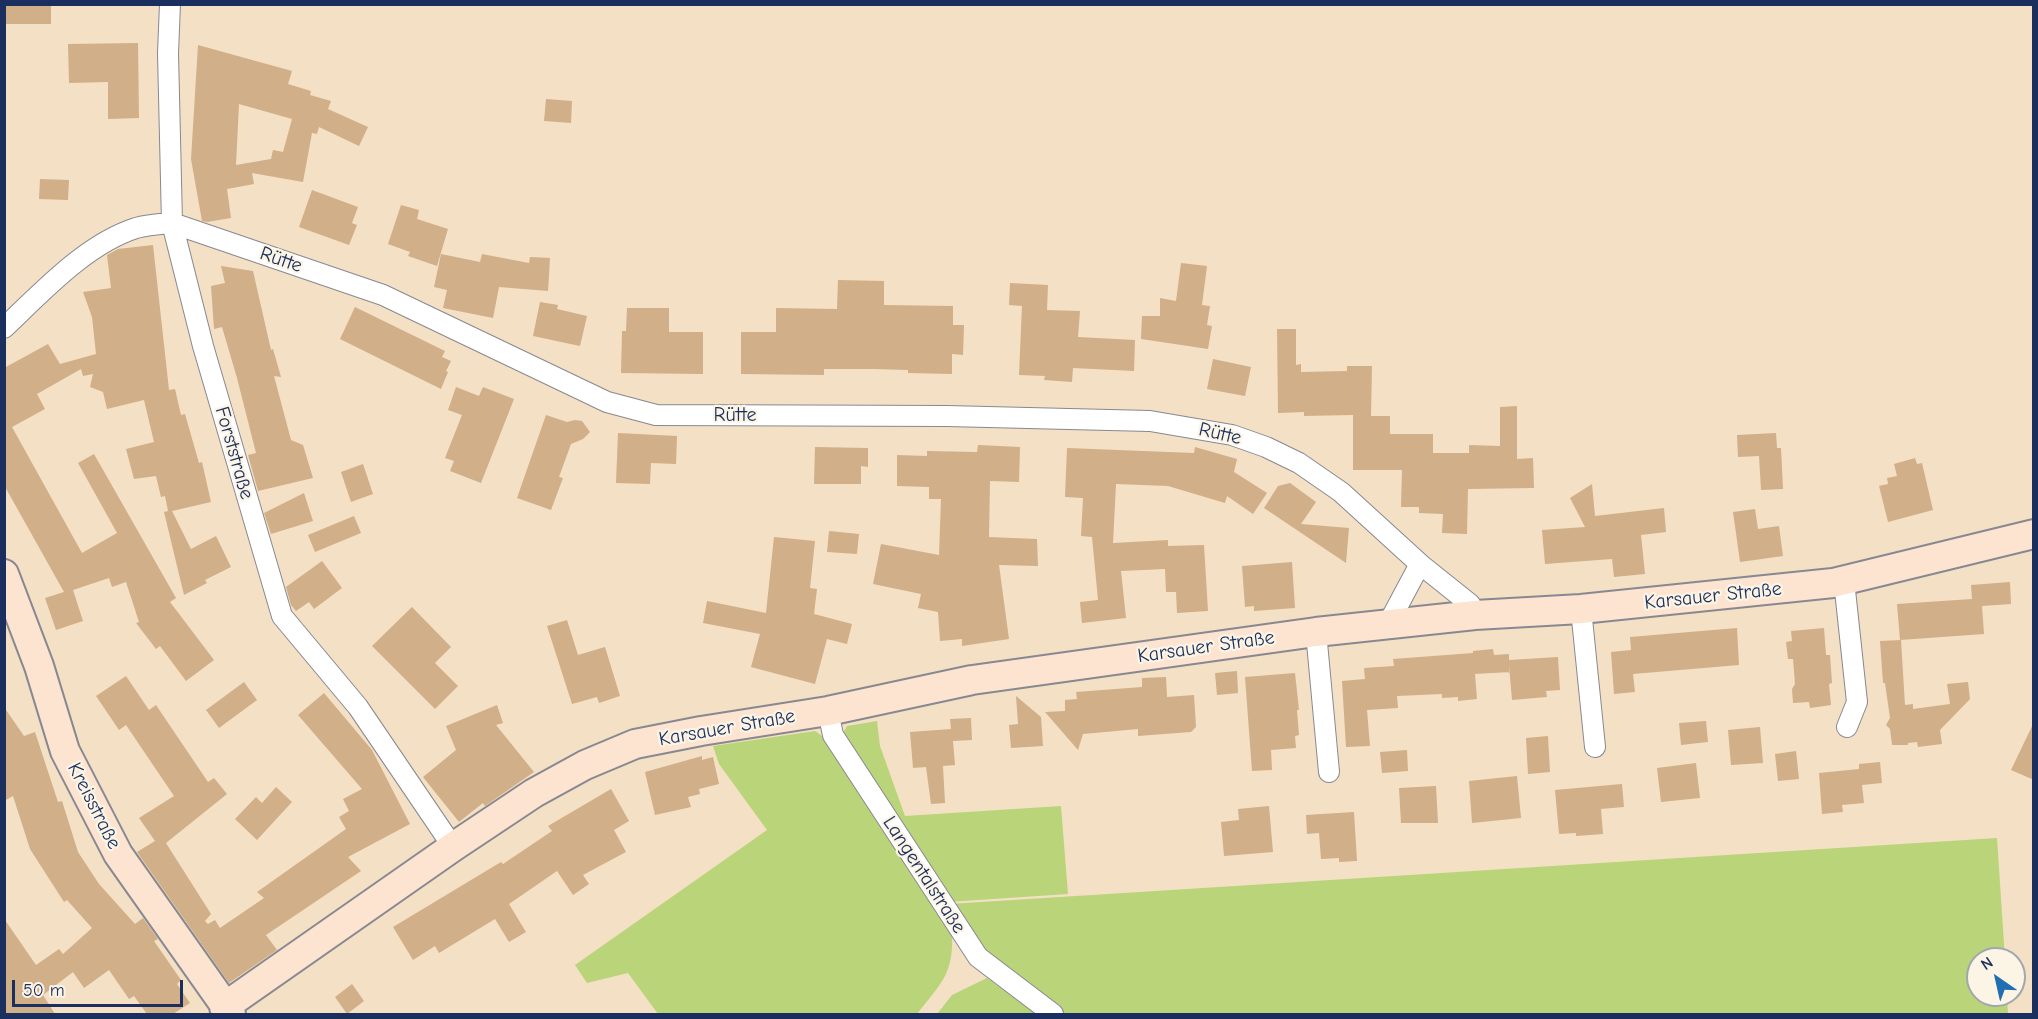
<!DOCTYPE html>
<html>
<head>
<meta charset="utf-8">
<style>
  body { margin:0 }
  #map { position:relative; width:2038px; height:1019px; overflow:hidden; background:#f4e0c4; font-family:"Comic Neue",sans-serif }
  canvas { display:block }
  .frame { position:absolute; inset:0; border:6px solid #1b2f5e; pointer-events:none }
  .north { position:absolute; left:1966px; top:947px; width:60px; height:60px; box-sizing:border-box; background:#fcf5e5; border:2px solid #a2a6af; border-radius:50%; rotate:326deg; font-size:16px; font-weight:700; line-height:24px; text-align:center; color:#1b2f5e }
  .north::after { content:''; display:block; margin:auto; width:21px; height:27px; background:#1f6fb2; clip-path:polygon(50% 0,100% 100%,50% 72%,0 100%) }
  .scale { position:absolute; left:12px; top:980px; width:171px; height:27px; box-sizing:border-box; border:3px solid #1b2f5e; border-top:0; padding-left:8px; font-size:18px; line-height:21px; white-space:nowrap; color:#1b2f5e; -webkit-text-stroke:4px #fcf5e5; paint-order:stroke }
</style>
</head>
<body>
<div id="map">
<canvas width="2038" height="1019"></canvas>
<div class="frame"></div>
<div class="north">N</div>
<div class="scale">50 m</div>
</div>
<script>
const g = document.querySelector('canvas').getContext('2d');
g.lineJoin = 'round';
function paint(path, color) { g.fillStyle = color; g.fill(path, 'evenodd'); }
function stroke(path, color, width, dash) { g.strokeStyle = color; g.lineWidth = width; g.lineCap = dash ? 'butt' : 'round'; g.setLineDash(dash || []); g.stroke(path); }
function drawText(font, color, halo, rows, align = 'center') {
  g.font = font + ' "Comic Neue",sans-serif'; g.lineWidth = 4.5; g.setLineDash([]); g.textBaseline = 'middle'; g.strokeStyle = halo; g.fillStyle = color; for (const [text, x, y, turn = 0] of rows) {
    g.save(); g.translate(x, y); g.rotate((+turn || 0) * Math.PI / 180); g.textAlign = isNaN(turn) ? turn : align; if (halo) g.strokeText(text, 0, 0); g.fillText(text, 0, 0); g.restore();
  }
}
const green = new Path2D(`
  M877 721 880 746 905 816 1061 806 1068 894 948 902 842 735 847 726Z
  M815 731 825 738 952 931C954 974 942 982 917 1014H658L628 973 587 983 575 965 767 830 719 764 713 746Z
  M1997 838 2005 959H1978V995H2007L2008 1014H1064C1022 981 977 951 949 904Z
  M987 978 1036 1014H937L952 995Z`);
const building = new Path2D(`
  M4 4H51V24H4Z
  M138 43 139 118 108 119V82L69 83 68 44Z
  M198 45 292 71 288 84 311 91 310 95 331 101 328 109 368 127 359 146 319 127 317 134 312 133 303 182 252 173 254 184 227 189 231 218 207 222 202 221 191 159ZM239 104 292 119 283 152 273 150 271 159 236 165Z
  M546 99 572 101 571 123 544 121Z
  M40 179 69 180 68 200 39 199Z
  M312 190 358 207 352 223 357 225 349 245 299 227Z
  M401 205 419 210 417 219 448 229 437 266 408 256 410 252 388 244Z
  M153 245 169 390 175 389 181 415 185 414 199 463 202 462 211 502 172 511 191 549 216 536 231 567 205 580 207 583 184 595 164 512 168 511 165 496 161 497 156 476 134 479 126 449 154 442 144 400 107 409 103 392 90 387 93 374 83 376 81 369 37 394 45 409 12 427 82 553 117 533 78 463 94 454 176 598 170 602 214 660 186 681 160 646 156 649 136 623 139 622 126 582 112 587 109 578 73 590 83 621 56 630 45 598 64 592 4 485V368L48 344 60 364 96 354 92 317 83 292 111 288 107 255 118 249Z
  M441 254 480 262 482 254 529 263 530 257 550 258 548 291 499 287 493 318 443 308 447 290 434 287Z
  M1181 263 1207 266 1202 305 1210 306 1207 325 1212 326 1208 349 1141 339 1142 316H1160V298L1176 301Z
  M221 266 253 271 271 350 273 349 281 377 274 376 291 440 303 445 313 478 258 491 248 455 256 453 237 378 222 327 214 329 211 286 225 283Z
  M838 280 884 281V305L953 306V325H964L963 355 952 354V374L908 373V370L874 369H824V375L741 374V332H776V308L837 309Z
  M1010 283 1048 285 1047 310 1080 311 1078 337 1135 340 1134 371 1073 368 1072 382 1044 380 1045 376 1019 375 1022 306 1009 305Z
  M540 302 558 305 557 309 587 316 580 346 533 336Z
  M355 307 445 351 442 357 451 361 446 371 448 372 441 389 340 339Z
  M627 308H669V332H703V374L621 373 622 331H626Z
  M1277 329H1296V365L1301 364V372L1347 371V366H1372L1371 416H1390V434H1433V453H1469V445L1500 446V407L1517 406V459L1533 458 1534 488 1468 489 1467 534 1442 533 1443 514 1419 513V507H1401L1402 470H1353V415L1304 416V412L1278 413Z
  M1213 359 1251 367 1245 396 1207 389Z
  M456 387 479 396 483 387 514 399 481 483 450 471 454 461 445 458 462 415 448 410Z
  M546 415 567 422 575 420 582 421 590 432 583 439 571 444 559 477 563 478 551 510 517 498Z
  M618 433 677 436 676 464 651 463 650 484 616 483Z
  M1776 433 1777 448H1781L1783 489 1761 490 1759 456 1738 457 1737 435Z
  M978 445 1020 447 1019 482 990 481 989 537 1037 539 1038 566 999 565 1009 639 962 646V639L940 641 938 612 918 608 921 594 873 584 881 544 939 555 941 499H929V487L897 486V455L927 456V451L977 452Z
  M815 447 868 448V467L861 466V484H814Z
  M1195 447 1237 459 1234 472 1267 493 1253 514 1227 496 1225 503 1168 486 1116 484 1113 543 1168 540V546L1204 545 1208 611 1177 613 1176 592H1166L1165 569 1121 571 1126 618 1082 623 1080 602 1098 600 1092 537 1081 536 1083 498 1065 497 1067 448 1194 453Z
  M1915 458 1917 464 1922 463 1933 510 1888 522 1879 486 1888 484 1887 478 1897 476 1894 464Z
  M363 464 373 494 351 502 341 472Z
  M1290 483 1316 502 1301 524 1349 528 1346 563 1264 508 1278 486Z
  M1592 484 1595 516 1664 508 1666 532 1641 535 1645 574 1614 577 1612 559 1545 564 1542 530 1585 527 1570 498Z
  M304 493 313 521 271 534 264 513Z
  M1755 509 1758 529 1779 526 1783 556 1740 562 1733 512Z
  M354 516 361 533 315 552 308 535Z
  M829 531 859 534 857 554 827 552Z
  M774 537 815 541 810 588 817 589 814 614 852 624 847 644 827 639 815 684 751 667 760 634 703 623 707 601 766 613Z
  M322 561 342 588 314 609 309 602 296 611 291 605 286 587Z
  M1292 562 1295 608 1254 611V606L1245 607 1242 566Z
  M2010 582 2011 604 1982 606 1984 634 1900 640 1897 604 1972 599 1971 585Z
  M412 607 451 647 435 663 458 686 435 709 372 646Z
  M567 620 578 655 605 647 620 696 599 703 597 697 572 704 547 626Z
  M1737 628 1739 665 1633 674 1635 692 1614 694 1611 652 1631 650 1630 637Z
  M1824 628 1826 655H1830L1832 683 1829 684 1831 705 1810 708 1809 702 1793 703 1792 689 1795 684 1793 659H1788L1786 642 1792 641 1791 631Z
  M1901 640 1905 705 1913 704V709L1950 704 1947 684 1968 682 1970 699 1940 730 1942 744 1918 747 1917 742 1908 743V745H1892L1890 729 1886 725 1890 718 1885 683H1883L1880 641Z
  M1493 649 1494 655 1509 654V660L1558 657 1560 690 1546 691 1547 697 1512 700 1509 665 1510 672 1475 674 1477 699 1458 701V697L1442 698V694L1397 696 1398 708 1367 710 1370 746 1346 747 1342 681 1365 679 1364 668 1394 666 1393 659 1473 653V651Z
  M1237 671 1238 693 1217 695 1215 673Z
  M1295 673 1299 710H1297L1299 735 1295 736 1296 748 1271 750 1272 770 1252 771 1245 677Z
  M126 676 149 710 156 705 208 782 214 778 227 794 166 843 211 914 205 921 208 924 215 920 220 928 264 898 257 892 346 829 339 817 349 811 343 799 362 789 298 715 324 693 372 750 410 824 348 857 361 871 266 935 277 950 229 983 137 852 155 841 139 818 174 796 126 725 119 730 96 696Z
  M1166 677 1167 697 1194 695 1196 727 1191 732 1138 736V729L1083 734 1078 750 1045 712 1065 711V700L1077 699 1076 692 1142 687V678Z
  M244 682 257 700 219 728 206 710Z
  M1016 696 1041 717 1043 746 1011 748 1009 725 1018 724Z
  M497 705 503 723 496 725 534 772 485 806 483 803 459 822 423 777 456 750 446 726Z
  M4 707 24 736 35 732 58 802 62 801 78 852 99 884 135 924 143 918 158 939 154 941 181 980 177 984 190 1003 173 1014H147L134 996 129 999 109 970 84 988 73 972 43 995 55 1014H4L5 920 36 965 59 949 63 954 92 928 67 900 64 902 30 849 13 796 4 801Z
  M971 718 972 740 953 741 955 765 943 766 945 803 931 804 926 767 913 768 910 732 951 729 950 719Z
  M1706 721 1708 742 1681 745 1679 723Z
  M2034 722V780L2011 770Z
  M1760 727 1763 763 1731 765 1728 730Z
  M1548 736 1550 772 1528 774 1526 738Z
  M1407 750 1408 771 1382 773 1380 752Z
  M1796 751 1799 779 1778 781 1775 754Z
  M702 756V760L713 757 719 784 699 789 700 794 688 797 691 807 655 815 645 772Z
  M1880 762 1882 783 1862 785 1864 803 1842 805 1843 812 1822 814 1819 773 1859 769V764Z
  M1696 763 1700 798 1661 802 1657 768Z
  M1517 776 1521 818 1472 823 1469 781Z
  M1622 784 1624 807 1601 809 1603 834 1576 836V833L1559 834 1555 790Z
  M1436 786 1438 823H1401L1399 788Z
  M276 787 292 802 257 840 235 819 256 797 262 803Z
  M611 789 629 821 614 830 626 852 583 875 589 884 573 895 557 871 509 904 526 932 509 942 495 919 439 953 435 946 413 960 393 927 501 862 503 864 552 831 548 826Z
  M1269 806 1273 852 1224 856 1221 822 1239 820 1238 809Z
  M1354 812 1357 861 1339 862V858L1321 859 1319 833 1307 834 1306 815Z
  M352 984 364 1001 347 1014 335 997Z`);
const street = new Path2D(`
  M170 4 168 53 172 223 203 346 282 616 358 707 453 847
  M4 328C42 292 86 244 136 228 147 225 161 224 172 223L383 295 607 402 656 415 947 416 1150 421 1232 435 1266 447 1299 463 1341 492 1420 564 1470 604 1475 615
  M1844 581 1857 702 1847 727
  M1581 609 1595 747
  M1388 624 1420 564
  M1316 632 1329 772
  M828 711 833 735 978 957 1053 1014`);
const secondary = new Path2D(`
  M4 574 39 666 65 751 118 854 231 1014
  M224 1007 453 847 534 793 585 765 635 744 701 731 828 711 972 680 1316 632 1475 615 1581 609 1833 583 2034 534`);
const streetNames = [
  ["Rütte",281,260,19],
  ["Rütte",735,415],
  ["Rütte",1220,434,13],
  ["Forststraße",234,453,74],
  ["Karsauer Straße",1713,596,-6],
  ["Karsauer Straße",1206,647,-8],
  ["Karsauer Straße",727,728,-10],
  ["Kreisstraße",94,806,63],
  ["Langentalstraße",924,875,57]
];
paint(green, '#bad47a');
paint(building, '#d1af88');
stroke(street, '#888891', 22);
stroke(secondary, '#888891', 32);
stroke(street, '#fff', 20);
stroke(secondary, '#fde4d1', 28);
drawText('20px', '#1b2f5e', '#fcf5e5', streetNames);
</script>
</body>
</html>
